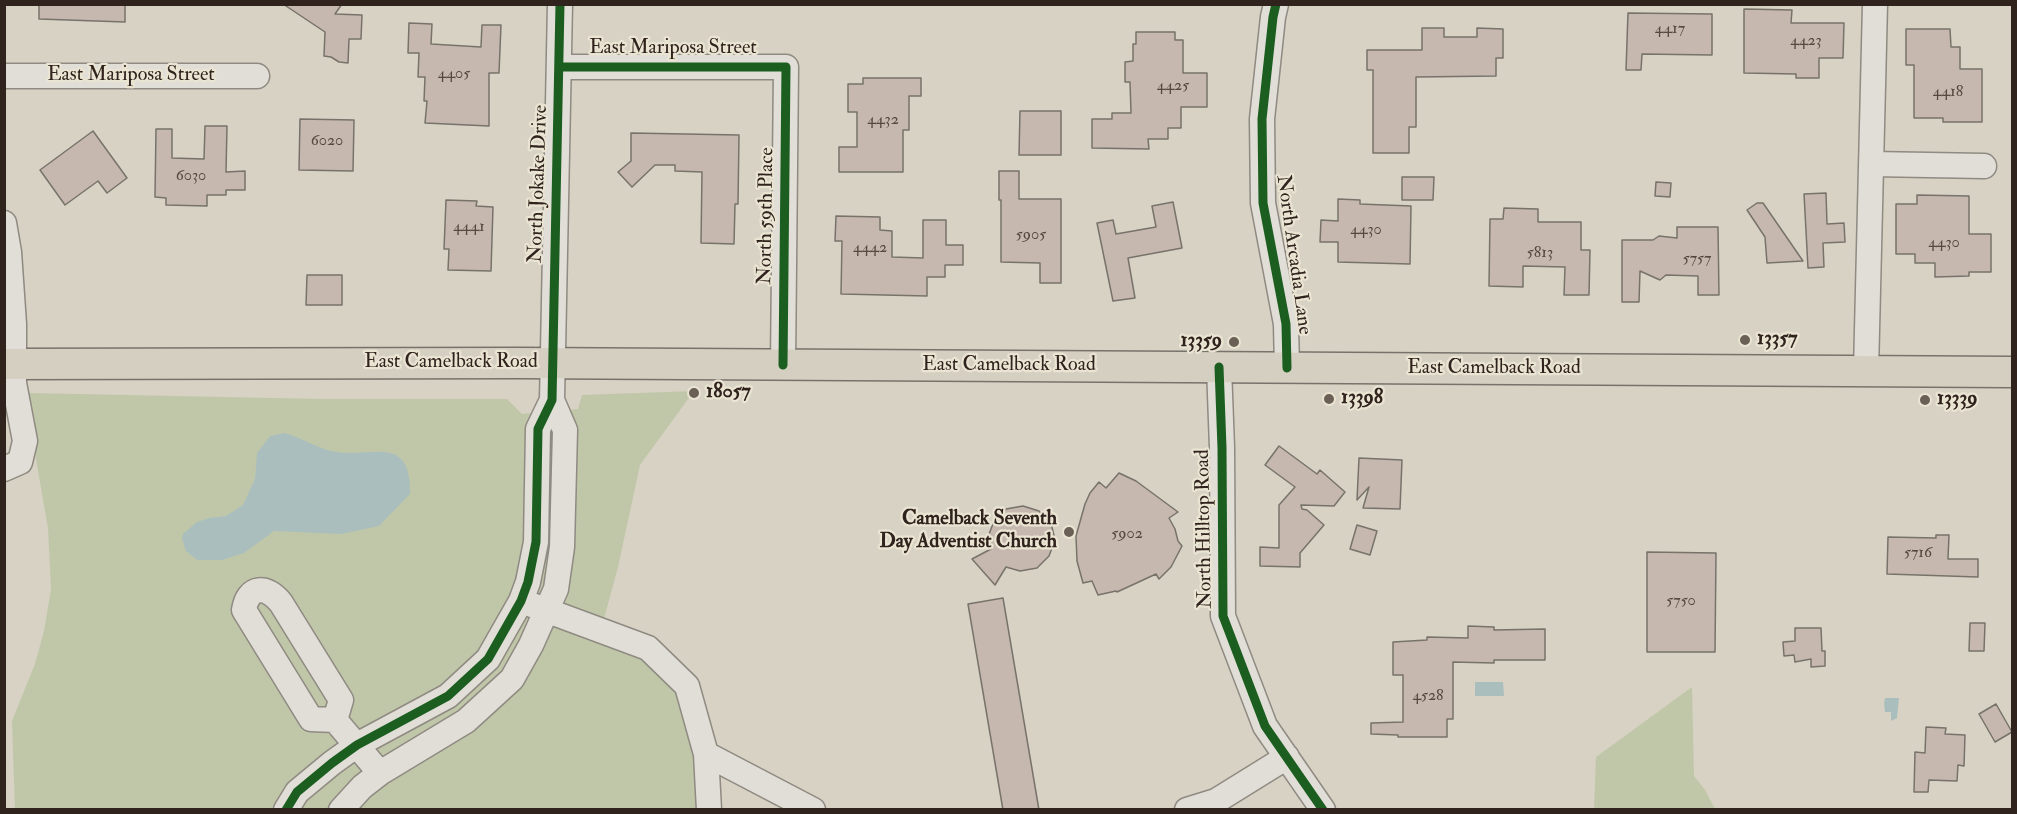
<!DOCTYPE html>
<html>
<head>
<meta charset="utf-8">
<style>
  body { margin:0 }
  #map { position:relative; width:2017px; height:814px; overflow:hidden; background:#d7d2c3; font-family:"IM FELL Double Pica",serif }
  canvas { display:block }
  .frame { position:absolute; inset:0; border:6px solid #30221c; pointer-events:none }
</style>
</head>
<body>
<div id="map">
<canvas width="2017" height="814"></canvas>
<div class="frame"></div>
</div>
<script>
const g = document.querySelector('canvas').getContext('2d');
g.lineJoin = 'round';
function paint(path, color) { g.fillStyle = color; g.fill(path, 'evenodd'); }
function stroke(path, color, width, dash) { g.strokeStyle = color; g.lineWidth = width; g.lineCap = dash ? 'butt' : 'round'; g.setLineDash(dash || []); g.stroke(path); }
function drawText(font, color, halo, rows, align = 'center') {
  g.font = font + ' "IM FELL Double Pica",serif'; g.lineWidth = 4.5; g.setLineDash([]); g.textBaseline = 'middle'; g.strokeStyle = halo; g.fillStyle = color; for (const [text, x, y, turn = 0] of rows) {
    g.save(); g.translate(x, y); g.rotate((+turn || 0) * Math.PI / 180); g.textAlign = isNaN(turn) ? turn : align; if (halo) g.strokeText(text, 0, 0); g.fillText(text, 0, 0); g.restore();
  }
}
const green = new Path2D(`
  M694 391 640 465 618 567 598 641 644 659 672 684 683 703 696 758 701 809H15L12 721 35 664 44 631 51 589 48 528 36 459 28 393 322 399H507L522 414 578 409 582 395Z
  M1692 687 1694 776 1705 790 1715 809H1594L1596 757Z`);
const water = new Path2D(`
  M284 433C302 437 317 449 336 452 372 458 411 433 410 494L379 526 341 534 274 531 244 553 222 560H197L186 551 182 539 183 534 197 522 209 518 226 516 243 505 255 479 257 453 270 436Z
  M1475 682H1503L1504 696H1475Z
  M1885 698H1899L1897 718 1891 721V712H1885L1884 703Z`);
const building = new Path2D(`
  M39 4H125V22L39 19Z
  M283 4H342L335 14 362 15 361 39H349L348 63 339 62 331 57 324 56 325 32Z
  M1744 9 1792 10 1791 23H1844L1843 58H1819V78H1796V74L1744 73Z
  M1628 13 1712 14V55L1642 54 1641 70H1626Z
  M409 23 432 24 431 44 481 47 482 25H501L499 73H489V126L425 123 427 101H424L425 77H418L419 53H408Z
  M1422 28H1444V37H1477V28L1503 29V58H1496V76L1416 77V127H1409V153H1373V70H1367V50H1422Z
  M1906 29H1950L1951 47H1960V69H1982V122H1943V118H1914V65H1906Z
  M1136 32H1175V40H1183V73H1207V107H1181V128H1168V139H1148L1149 149 1092 148V119H1112V113H1131L1130 82H1125V62L1133 61V44H1136Z
  M863 78H921V96H909V130H903V172H839V147H857V112H848V84H863Z
  M1020 111H1061V155H1019Z
  M300 119 354 120 353 171 299 170Z
  M205 126H227L226 172 245 171V190H226V195H207V206L166 205V198L155 197 156 129H172V158L204 159Z
  M93 131 127 178 107 193 98 181 65 205 40 170Z
  M631 133 739 135 738 204H735L734 244 701 243 702 172 675 171V165H655L632 187 618 172 631 161Z
  M999 171H1019V199H1061V283H1040V263L1001 262V200H999Z
  M1402 177H1434L1433 200H1402Z
  M1656 182 1671 183 1670 197 1655 196Z
  M1826 193 1827 224 1844 223 1845 242 1823 243 1824 267 1808 268 1804 194Z
  M1917 195 1969 196V234H1991V272H1969V276L1935 277V263H1915V254H1896V204H1917Z
  M1338 199 1360 200V204L1411 206 1410 264 1338 262V242H1320L1321 220 1338 221Z
  M446 200 477 201 476 206 493 207 491 271 448 270 449 249H444Z
  M1173 202 1182 248 1128 258 1135 298 1113 301 1097 223 1113 220 1116 234 1156 227 1152 206Z
  M1757 203H1763L1803 261 1767 263 1765 237 1747 210Z
  M1504 208 1538 209V222H1581V250H1590L1589 295H1564L1565 267 1523 266V287L1489 286 1490 219H1503Z
  M836 216 880 217V230L892 231V257L923 258V220H946V245H963V265H945V277H927V296L841 294 842 241H835Z
  M1677 227H1718L1719 295H1698V276L1666 275 1660 280 1640 271 1639 302H1622V240H1653L1659 236 1677 238Z
  M307 275H342V305H306Z
  M1279 446 1317 474 1320 470 1345 492 1334 506 1301 505 1302 509 1307 510 1324 525 1300 553V567L1260 566V547L1279 548V505L1295 487 1265 465Z
  M1359 458 1402 460 1400 509 1363 508 1369 487 1357 500Z
  M1119 473 1136 481 1178 512 1169 518 1175 529 1178 541 1182 546 1171 567 1159 579 1156 574 1117 592 1116 591 1098 595 1092 581 1083 583 1077 561 1076 536 1085 504 1090 493 1099 482 1106 488Z
  M1023 506 1039 511 1051 523 1055 540 1049 556 1037 568 1020 571 1006 567 995 585 972 559 991 549 988 537 994 521 1006 509Z
  M1357 525 1377 531 1370 555 1350 549Z
  M1936 535H1949L1948 559H1978V577L1887 574 1888 537 1936 538Z
  M1647 552 1716 553 1715 652H1647Z
  M1003 598 1039 810H1003L968 604Z
  M1970 623H1985L1984 651H1969Z
  M1468 626 1494 627V630L1545 629V660H1494V663L1453 662V719H1447V737H1398V735L1371 734V723L1403 722V675H1393V642L1427 640V637L1468 638Z
  M1795 628H1821L1822 651H1825V666L1811 667V659L1795 662 1794 655 1784 656 1783 642 1795 641Z
  M1996 704 2012 732 1995 742 1979 714Z
  M1926 727 1946 728 1945 734 1965 735 1964 766 1958 765 1957 781 1929 780 1928 792H1914L1915 752 1925 753Z`);
const minor = new Path2D(`
  M1276 4 1273 17 1262 119 1263 203 1286 324 1287 368
  M560 67H786L783 365
  M4 76H257
  M1872 164 1984 166
  M4 223 9 252 14 324V383L25 441 20 462 4 469
  M1219 367 1222 448 1223 616 1265 726 1323 810
  M1866 371 1875 4
  M532 605 648 648 687 686 706 754 709 810
  M335 720 311 719 244 610C248 585 267 585 281 603L341 700 335 720 380 773
  M706 754 813 810
  M286 810 297 792 332 763 357 745 448 696 488 659 521 601 528 582 536 542 538 429 552 400 560 4
  M341 810 362 787 380 773 466 721 512 679 531 645 556 589 562 547 565 430 552 400
  M1187 810 1216 801 1287 757`);
const major = new Path2D(`
  M4 364 519 363 2012 372`);
const cycleway = new Path2D(`
  M1276 4 1273 17 1262 119 1263 203 1286 324 1287 368
  M560 67H786L783 365
  M1219 367 1222 448 1223 616 1265 726 1323 810
  M286 810 297 792 332 763 357 745 448 696 488 659 521 601 528 582 536 542 538 429 552 400 560 4`);
const markers = [
  [1745,340,6,"#6a6056"],
  [1234,342,6,"#6a6056"],
  [694,393,6,"#6a6056"],
  [1329,399,6,"#6a6056"],
  [1925,400,6,"#6a6056"],
  [1069,532,6,"#6a6056"]
];
const numberNames = [
  ["4417",1670,30],
  ["4423",1806,42],
  ["4405",454,75],
  ["4425",1173,87],
  ["4418",1948,93],
  ["4432",883,121],
  ["6020",327,142],
  ["6030",191,177],
  ["4441",469,228],
  ["4430",1366,231],
  ["5905",1031,236],
  ["4430",1944,244],
  ["4442",870,249],
  ["5813",1540,254],
  ["5757",1697,260],
  ["5902",1127,535],
  ["5716",1918,554],
  ["5750",1681,602],
  ["4528",1428,697]
];
const streetNames = [
  ["East Mariposa Street",673,49],
  ["East Mariposa Street",131,76],
  ["North Jokake Drive",539,184,-88],
  ["North 59th Place",767,216,-89],
  ["North Arcadia Lane",1293,255,82],
  ["East Camelback Road",451,363],
  ["East Camelback Road",1009,366],
  ["East Camelback Road",1494,369],
  ["North Hilltop Road",1205,529,-91]
];
const poiNames = [
  ["13357",1757,340],
  ["13359",1222,342,"right"],
  ["18057",706,393],
  ["13398",1341,399],
  ["13339",1937,400],
  ["Camelback Seventh",1057,520,"right"],
  ["Day Adventist Church",1057,543,"right"]
];
paint(green, '#c0c7a9');
paint(water, '#aabfbd');
paint(building, '#c6b8ae');
stroke(building, '#77736b', 1.5);
stroke(minor, '#8f8a82', 27);
stroke(major, '#77736b', 33);
stroke(minor, '#e1ded7', 24);
stroke(major, '#d5cfc2', 30);
stroke(cycleway, '#1b5e20', 9);
for (const [x, y, r, color] of markers) { const dot = new Path2D(); dot.arc(x, y, r, 0, 2 * Math.PI); g.fillStyle = color; g.fill(dot); stroke(dot, '#eae4d3', 2); }
drawText('16px', '#564840', null, numberNames);
drawText('20px', '#30221c', '#eae4d3', streetNames);
drawText('bold 20px', '#30221c', '#eae4d3', poiNames, 'left');
</script>
</body>
</html>
